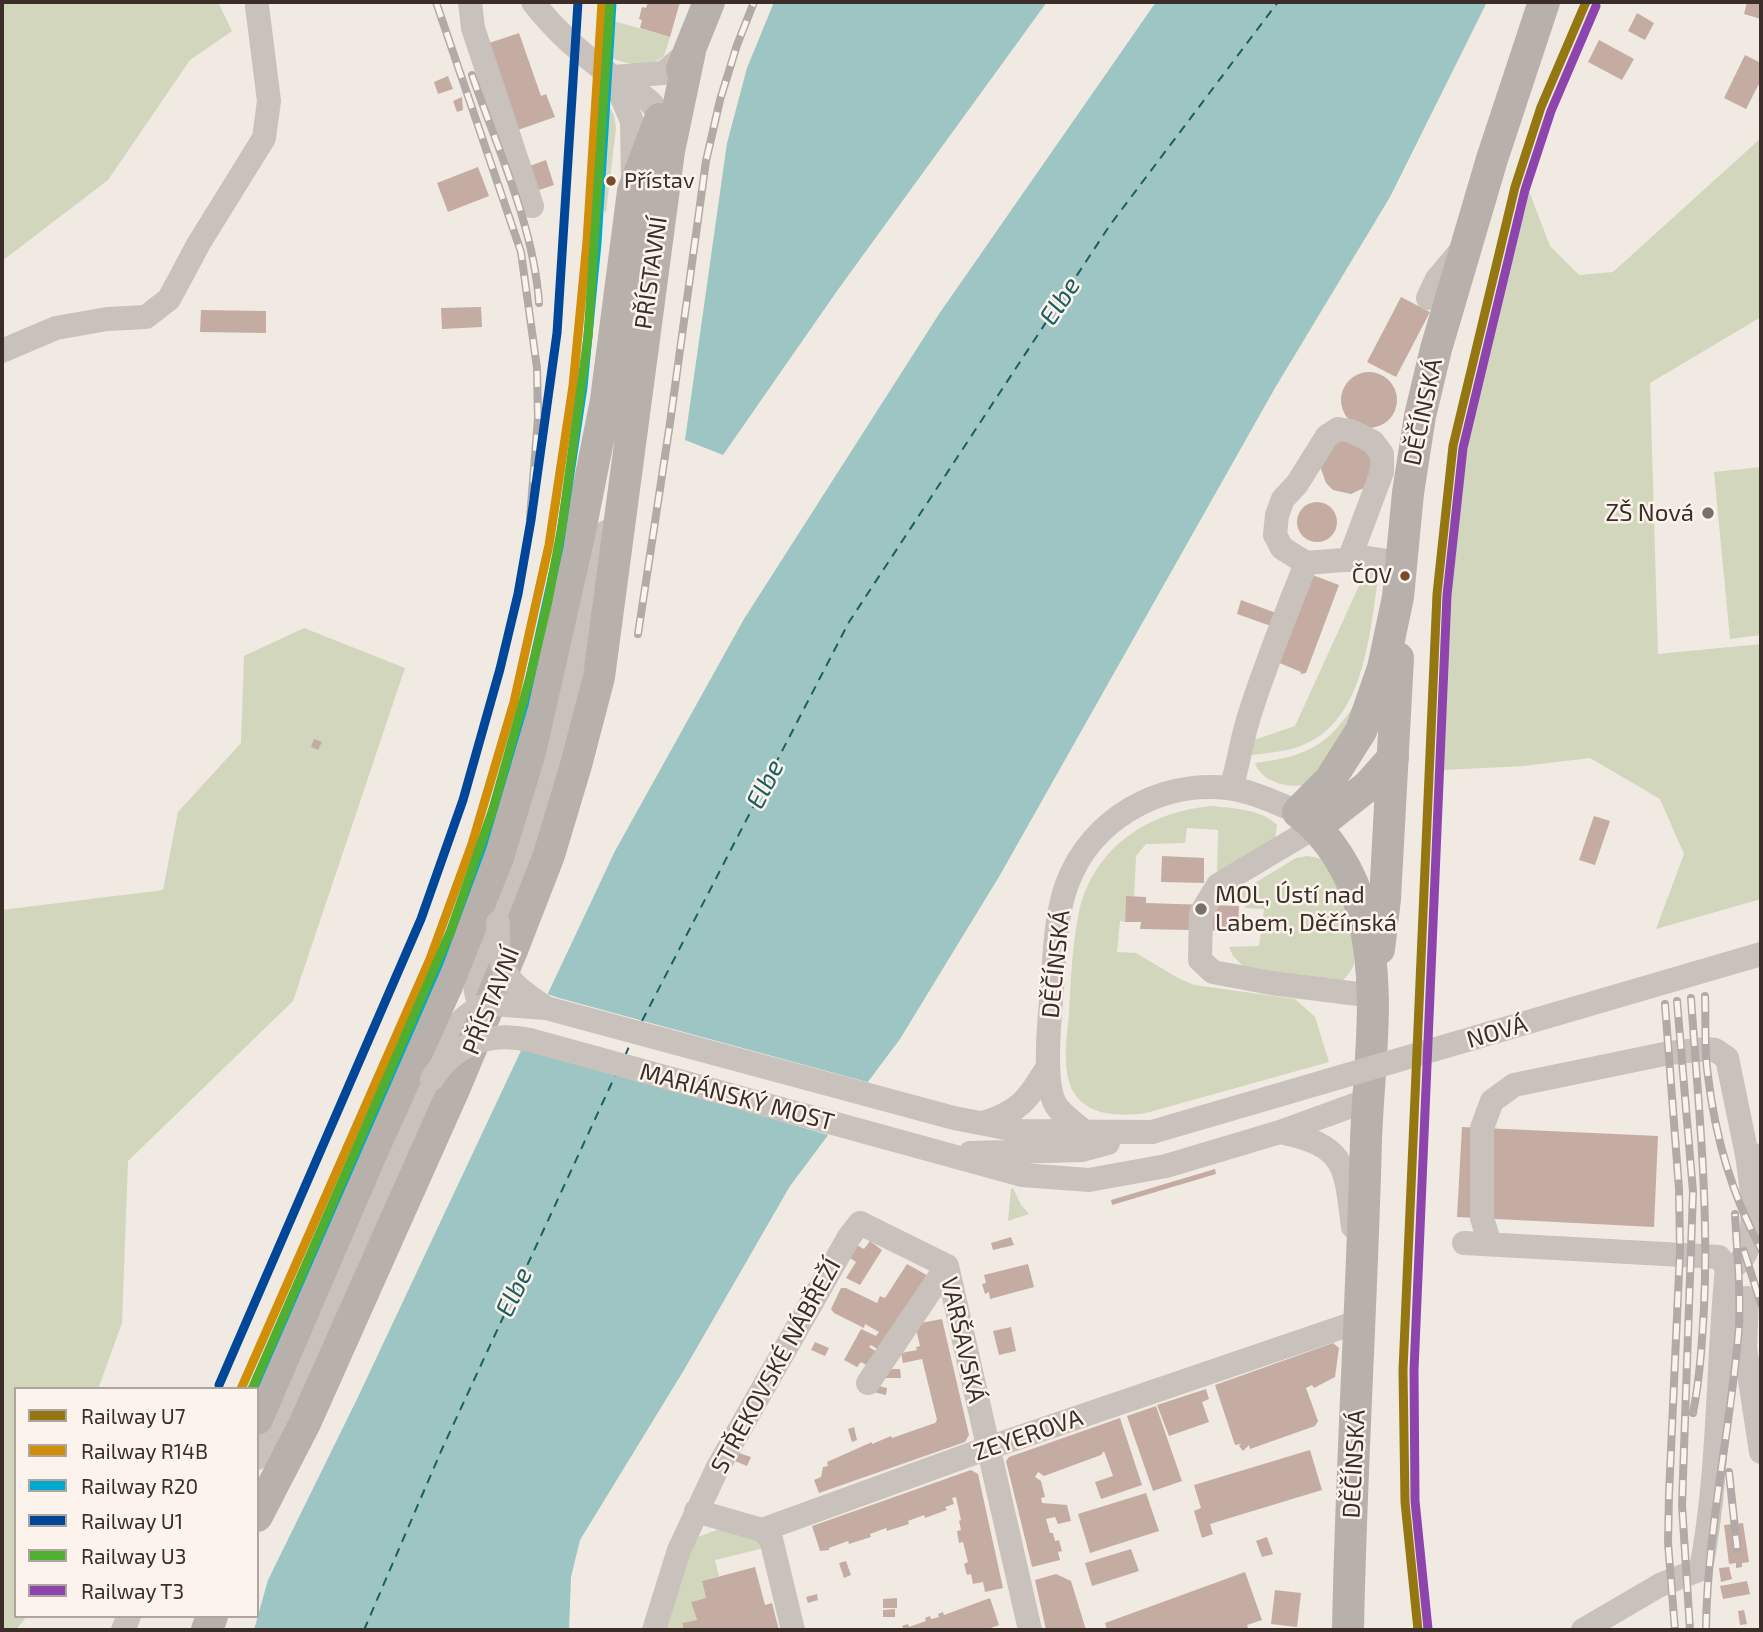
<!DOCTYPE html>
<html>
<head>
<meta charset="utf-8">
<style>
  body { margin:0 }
  #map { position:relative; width:1763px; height:1632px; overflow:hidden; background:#f0eae3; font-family:"Exo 2",sans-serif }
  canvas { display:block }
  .frame { position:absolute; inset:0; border:4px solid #3b2e29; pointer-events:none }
  .legend { position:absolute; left:14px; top:1387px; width:245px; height:231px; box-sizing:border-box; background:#fcf4ec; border:2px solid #afa59e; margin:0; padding:9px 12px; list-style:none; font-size:21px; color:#3b2e29 }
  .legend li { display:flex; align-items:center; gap:14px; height:35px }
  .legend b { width:35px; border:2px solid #afa59e }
</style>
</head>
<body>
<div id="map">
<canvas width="1763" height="1632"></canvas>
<div class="frame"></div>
<ul class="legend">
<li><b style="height:9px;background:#947710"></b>Railway U7</li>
<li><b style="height:9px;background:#d18e08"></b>Railway R14B</li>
<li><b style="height:9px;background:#00a9ce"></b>Railway R20</li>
<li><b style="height:9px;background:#00479a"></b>Railway U1</li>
<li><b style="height:9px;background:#50af30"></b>Railway U3</li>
<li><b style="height:9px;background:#8e44ad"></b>Railway T3</li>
</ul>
</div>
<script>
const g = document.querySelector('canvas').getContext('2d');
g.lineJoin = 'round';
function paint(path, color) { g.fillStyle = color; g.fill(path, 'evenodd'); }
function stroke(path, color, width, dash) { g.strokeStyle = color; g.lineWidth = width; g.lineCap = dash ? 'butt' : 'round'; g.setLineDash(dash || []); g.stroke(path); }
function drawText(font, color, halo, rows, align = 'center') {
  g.font = font + ' "Exo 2",sans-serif'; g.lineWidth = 5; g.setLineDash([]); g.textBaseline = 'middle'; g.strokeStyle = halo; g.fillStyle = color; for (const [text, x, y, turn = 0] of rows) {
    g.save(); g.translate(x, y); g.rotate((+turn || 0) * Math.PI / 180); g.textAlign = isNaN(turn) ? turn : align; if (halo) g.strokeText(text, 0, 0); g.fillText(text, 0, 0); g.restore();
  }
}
const green = new Path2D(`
  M2 2H218L232 31 190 60 108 180 2 261Z
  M610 20 670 37 664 56C647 70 625 64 607 56Z
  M604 96 614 115 616 128 606 213 596 200Z
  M1761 138V317L1650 383 1658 654 1761 644V899L1656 929 1684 854 1660 799 1590 758 1524 766 1443 770C1447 663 1450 556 1467 450 1480 363 1506 276 1529 191L1550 246 1579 275 1613 272Z
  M1761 467V635L1730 639 1714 472Z
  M1368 566 1379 573C1369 633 1366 726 1295 748 1281 752 1266 753 1252 755L1251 741 1295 726Z
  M304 628 405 668 293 1001 128 1161 122 1323 98 1389H16V1616H27L16 1630H2V910L163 890 178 812 241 743 244 656Z
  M1363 691 1365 705 1307 785C1288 788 1262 783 1255 763 1314 756 1333 741 1363 691Z
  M1211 806C1232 808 1262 809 1277 825L1275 840 1217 877 1218 830 1187 828 1185 843 1146 844 1136 856 1134 898 1126 897 1125 922 1120 921 1117 952 1136 953 1178 978 1194 985 1295 999 1315 1017 1329 1062 1146 1113C1123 1116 1093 1117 1077 1097 1060 1076 1067 1038 1069 1013 1071 980 1072 945 1079 912 1094 847 1148 812 1211 806Z
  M1307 856C1311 857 1315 857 1318 858 1338 868 1359 943 1354 963 1352 971 1348 975 1342 981L1246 969 1233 956 1229 947 1259 946 1264 909 1245 908V901H1232L1235 895 1296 858Z
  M1013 1188 1021 1205 1029 1214 1008 1221 1011 1189Z
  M719 1529 754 1534 764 1548 715 1560 719 1576 702 1581 706 1598 691 1602 697 1620 682 1623 684 1630H661L689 1549 698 1537Z`);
const water = new Path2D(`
  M774 2H1047L837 291 723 455 685 440 727 143 747 68Z
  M1156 2H1487L1390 197 1275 388 1000 875 900 1039 790 1186 684 1370 580 1540 571 1577 569 1630H254L268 1580 358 1397 615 851 744 619 939 314Z`);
const pier = new Path2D(`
  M544 993 559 998 871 1083 832 1136 541 1052 518 1048 528 1025 532 1026Z`);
const ferry = new Path2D(`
  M642 1021 849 622 1110 225 1278 2
  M625 1056 631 1042
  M364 1630 442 1449 615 1076`);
const building = new Path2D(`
  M648 2H680L670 37 640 28 642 20 639 19 642 7 646 8Z
  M1747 2H1761V19L1744 14Z
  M1637 13 1654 23 1645 40 1628 31Z
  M519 33 541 96 546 94 555 117 512 132 486 44Z
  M1599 40 1634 59 1622 80 1588 62Z
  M1745 55 1761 63V80L1746 109 1724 98Z
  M448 76 453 89 438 94 434 82Z
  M462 97 463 110 457 112 453 101Z
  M546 160 554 185 536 191 527 167Z
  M478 167 489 196 448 212 437 183Z
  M1401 297 1430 312 1396 377 1367 362Z
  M481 307 482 327 442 329 441 308Z
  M201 310 266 311V333L200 332Z
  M1341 400a28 28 0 1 1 56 0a28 28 0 1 1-56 0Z
  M1342 438 1372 449 1368 486 1351 494 1333 490 1326 483 1320 466 1322 456Z
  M1297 522a20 20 0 1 1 40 0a20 20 0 1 1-40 0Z
  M1310 574 1339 585 1306 673 1300 674 1301 672 1277 662Z
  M1241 600 1276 613 1271 626 1237 614Z
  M314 739 322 742 318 750 311 747Z
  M1594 816 1610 821 1595 865 1579 860Z
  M1162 856 1204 858V883L1161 882Z
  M1126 896 1146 897V903L1239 906 1238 931 1140 929 1141 922H1125Z
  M1462 1127 1658 1136 1654 1227 1457 1217Z
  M1215 1169 1216 1174 1112 1205 1111 1200Z
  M1011 1237 1014 1245 993 1250 991 1243Z
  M870 1241 882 1250 860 1285 846 1278 856 1262 850 1258 857 1245 864 1249Z
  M907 1264 932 1278 882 1352 871 1345 869 1347 877 1352 868 1366 861 1362 857 1367 844 1360 861 1329 876 1336 879 1332 865 1324 864 1328 834 1313 831 1309 841 1288H846L877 1303 880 1296 885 1298Z
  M1028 1264 1034 1287 990 1299 989 1292 985 1294 982 1284 986 1283 984 1275Z
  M942 1319 969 1435 965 1442 819 1493 814 1480 821 1477 823 1467 828 1466 827 1462 872 1442V1444L891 1436 892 1438 935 1423 937 1420 922 1359 903 1363 901 1353 917 1350 916 1347 920 1346 915 1324Z
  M1011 1327 1016 1351 999 1355 993 1331Z
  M815 1342 829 1348 825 1356 811 1350Z
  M1333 1343 1339 1348 1335 1377 1314 1388 1312 1385 1306 1388 1318 1421 1315 1426 1250 1449 1249 1445 1243 1451 1239 1446 1241 1444 1235 1445 1215 1385Z
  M885 1369H900L901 1378H885Z
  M875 1385 887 1388 886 1395 873 1392Z
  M1206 1389 1209 1399 1202 1402 1209 1422 1169 1436 1157 1405Z
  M1156 1406 1182 1481 1153 1491 1127 1416Z
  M1120 1418 1142 1485 1101 1499 1095 1482 1113 1476 1104 1451 1101 1455 1044 1476 1038 1472 1035 1477 1041 1481 1045 1497 1041 1498 1042 1503 1067 1505 1071 1521 1058 1524 1055 1517 1046 1519 1050 1533H1053L1055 1541 1059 1540 1062 1551 1058 1552 1060 1560 1032 1567 1006 1461 1009 1457Z
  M854 1427 857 1440 852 1442 848 1429Z
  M1310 1450 1322 1490 1210 1524 1213 1534 1202 1538 1194 1511 1201 1508 1194 1485Z
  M739 1453 751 1457 747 1466 735 1461Z
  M971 1470 978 1474 1003 1588 985 1592 983 1582 973 1584 971 1574 967 1575 964 1564 968 1562 963 1542 959 1543 957 1531 961 1530 959 1521 961 1520 956 1497 952 1498 954 1504 945 1507 947 1510 925 1518 924 1515 908 1521 909 1524 887 1531 886 1528 870 1534 871 1537 849 1544 848 1541 829 1548V1550L820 1551 812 1526Z
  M1146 1493 1159 1531 1090 1553 1078 1514Z
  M1743 1523 1749 1562 1742 1563V1567L1736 1568V1563L1729 1564 1724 1525Z
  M1267 1537 1273 1554 1262 1557 1256 1541Z
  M1131 1549 1139 1571 1092 1586 1085 1563Z
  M846 1561 851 1575 844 1578 839 1563Z
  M755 1567 765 1605 772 1603 779 1630H684L682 1623 697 1620 691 1602 706 1598 702 1581Z
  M1729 1567 1732 1579 1721 1582 1719 1568Z
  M1245 1572 1262 1620 1247 1625 1249 1630H1107L1105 1623Z
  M1056 1574 1071 1581 1086 1630H1046L1035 1580Z
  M1747 1581 1750 1594 1723 1599 1720 1586Z
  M1275 1590 1301 1593 1297 1627 1271 1624Z
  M817 1594 818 1600 808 1603 806 1597Z
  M897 1598V1608H883V1599Z
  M990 1598 999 1625 986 1630H904L902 1626 908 1624 909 1627 926 1621 925 1618 930 1616 931 1619 939 1617 938 1614 943 1612 944 1615Z
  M895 1609V1617H883V1610Z
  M1744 1610 1747 1624 1740 1625 1738 1611Z`);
const minor = new Path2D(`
  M470 2 473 28 532 206
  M533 2C555 31 584 56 613 77 625 85 640 92 650 102 660 112 663 123 666 137
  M613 77 632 121 633 181
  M613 77 663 73 690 51
  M1428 298 1437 279 1464 247
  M2 351 56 328 107 319 146 317 169 299 199 243 264 138 269 101 257 6
  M1349 560 1382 472V454L1373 442 1351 431 1338 429 1327 436 1297 484 1283 499 1277 515 1275 535 1282 548 1306 563 1368 558 1401 563
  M1231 788C1238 766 1241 743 1248 720 1264 667 1286 615 1306 563
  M1317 826 1218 885 1201 913 1200 960 1213 972 1271 983 1374 996
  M546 1008 954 1118 1021 1131 1152 1132
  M530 1040 1022 1175 1089 1180 1166 1166 1280 1132 1368 1100
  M983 1123C1019 1112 1028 1100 1047 1068
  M1280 1132C1347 1146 1345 1165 1353 1227
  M1086 1133C1077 1125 1066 1118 1058 1108 1041 1088 1050 1016 1052 989 1055 954 1055 917 1067 884 1091 819 1160 780 1228 788 1252 791 1276 803 1298 812
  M970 1153 1082 1150 1108 1143
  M1464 1243 1719 1257 1727 1268
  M1490 1244 1482 1218V1128L1492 1101 1514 1085 1669 1053 1707 1049 1715 1050 1727 1058 1747 1155 1761 1156
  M947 1266 1030 1630
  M1747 1298 1745 1348 1761 1452
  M868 1383 947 1266
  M257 1458 289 1400 432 1079C442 1047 450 1023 481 1007 463 970 491 942 503 908 548 785 574 659 606 532
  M696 1511 762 1530 988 1448 1360 1321
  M762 1530 771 1539 793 1630
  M123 1630 129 1616
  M654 1630 679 1550 717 1469 849 1237 860 1223 947 1266
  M1583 1630 1660 1585 1701 1569C1720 1470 1717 1368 1727 1268 1763 1262 1752 1187 1747 1155`);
const major = new Path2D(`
  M682 69 709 2
  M1317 826 1368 786 1393 758
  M1379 949 1385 899 1398 658
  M257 1419 371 1154 446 988 498 857 530 752 580 531 606 400 633 191 660 119
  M257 1516 305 1423 455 1087 514 945 549 855 576 765 599 677 669 151 690 51
  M207 1630 212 1616
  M1348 1630C1351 1466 1362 1303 1366 1139 1369 1062 1382 988 1362 912 1353 874 1329 835 1298 812L1330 780 1361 731 1383 668 1398 597 1408 493 1420 416 1436 349 1492 159 1544 2`);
const rail = new Path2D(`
  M436 2 521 252 537 368 538 418 530 518
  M472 75C497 147 534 227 539 303
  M638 634 670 423 706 161 720 100 737 45 754 2
  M1705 996C1706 1022 1704 1050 1708 1076 1715 1136 1733 1197 1761 1249
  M1691 998C1698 1101 1709 1203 1704 1307 1702 1343 1700 1377 1693 1413
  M1677 1001 1693 1192 1682 1505 1690 1630
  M1665 1004 1679 1189 1680 1250 1669 1494 1668 1543 1675 1630
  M1744 1251 1761 1304
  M1729 1472 1737 1548
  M1706 1630C1707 1530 1731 1427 1739 1327 1741 1290 1737 1252 1735 1214`);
const minorBridge = new Path2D(`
  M498 923C497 973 505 980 546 1008
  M481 1007 493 1004 545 1008
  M432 1079C454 1044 489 1031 530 1040
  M1152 1132 1761 954`);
const rail1 = new Path2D(`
  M1418 1630 1405 1502 1403 1370 1437 594 1453 446 1515 187 1541 107 1586 2`);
const rail2 = new Path2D(`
  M241 1389 430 959 472 844 514 702 549 545 573 386 587 242 602 2`);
const rail3 = new Path2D(`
  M253 1389 439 963 482 847 524 705 559 547 583 387 597 243 612 3`);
const rail4 = new Path2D(`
  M219 1385 421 919 463 800 500 669 518 594 531 520 557 333 578 2`);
const rail5 = new Path2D(`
  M252 1389 451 930 493 809 530 677 548 601 562 526 588 337 610 3`);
const rail6 = new Path2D(`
  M1428 1629 1415 1501 1414 1370 1447 595 1463 448 1525 190 1551 111 1596 6`);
const markers = [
  [611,181,6,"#7a4b2a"],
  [1708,513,7,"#7a706a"],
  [1405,576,6,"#7a4b2a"],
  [1201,909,7,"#7a706a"]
];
const busNames = [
  ["Přístav",624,181],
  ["ČOV",1392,576,"right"]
];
const streetNames = [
  ["PŘÍSTAVNÍ",651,273,-82],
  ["DĚČÍNSKÁ",1423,412,-78],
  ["DĚČÍNSKÁ",1056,964,-84],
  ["PŘÍSTAVNÍ",491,1001,-68],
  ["NOVÁ",1497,1032,-16],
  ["MARIÁNSKÝ MOST",737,1097,15],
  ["VARŠAVSKÁ",963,1340,77],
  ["STŘEKOVSKÉ NÁBŘEŽÍ",776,1366,-61],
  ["ZEYEROVA",1028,1435,-19],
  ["DĚČÍNSKÁ",1354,1464,-87]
];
const poiNames = [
  ["ZŠ Nová",1694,513],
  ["MOL, Ústí nad",1215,895,"left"],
  ["Labem, Děčínská",1215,923,"left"]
];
const waterNames = [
  ["Elbe",1060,301,-57],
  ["Elbe",765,784,-63],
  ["Elbe",514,1292,-65]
];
paint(green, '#d2d6bc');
paint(water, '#9dc5c3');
paint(pier, '#f0eae3');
stroke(ferry, '#1a5f62', 2, [9, 7]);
paint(building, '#c5aca3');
stroke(minor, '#c9c2bc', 24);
stroke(major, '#b8b0ab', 32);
stroke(rail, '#b1aaa6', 8);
stroke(rail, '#fcf4ec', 5, [16]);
stroke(minorBridge, '#c9c2bc', 24);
stroke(rail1, '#947710', 9);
stroke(rail2, '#d18e08', 9);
stroke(rail3, '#00a9ce', 9);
stroke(rail4, '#00479a', 9);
stroke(rail5, '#50af30', 9);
stroke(rail6, '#8e44ad', 9);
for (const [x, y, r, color] of markers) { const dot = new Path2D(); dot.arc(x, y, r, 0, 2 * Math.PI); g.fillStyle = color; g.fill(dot); stroke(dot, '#fcf4ec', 2.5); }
drawText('22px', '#3b2e29', '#fcf4ec', busNames, 'left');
drawText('24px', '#3b2e29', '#fcf4ec', streetNames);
drawText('24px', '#3b2e29', '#fcf4ec', poiNames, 'right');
drawText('italic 26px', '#1a5f62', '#fcf4ec', waterNames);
</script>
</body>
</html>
